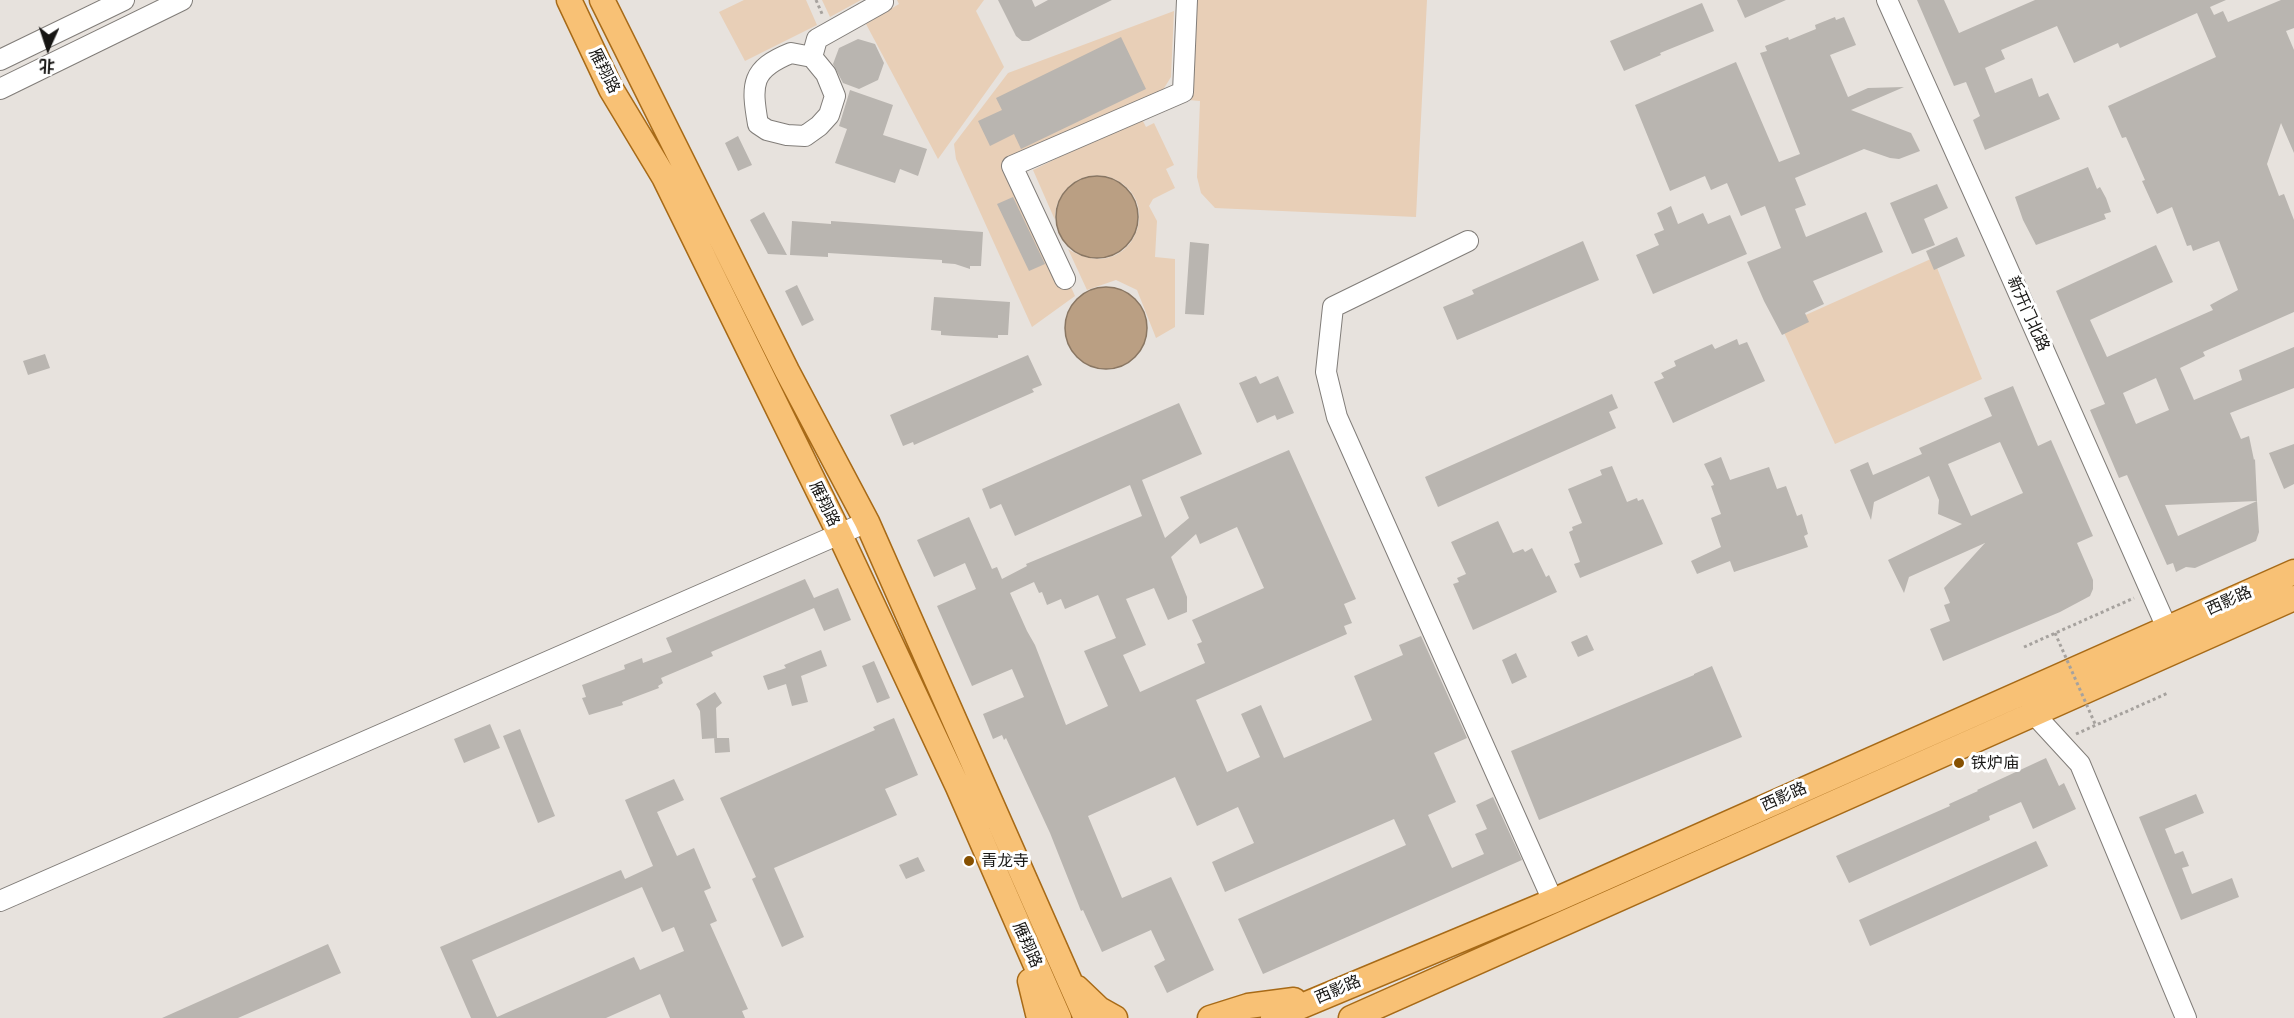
<!DOCTYPE html>
<html>
<head>
<meta charset="utf-8">
<style>
  body { margin:0 }
  #map { position:relative; width:2294px; height:1018px; overflow:hidden; background:#e7e2dd; font-family:Merriweather,"Noto Sans SC",serif }
  canvas { display:block }
  .north { position:absolute; left:18px; top:18px; width:60px; height:60px; -webkit-text-stroke:4px #fff; paint-order:stroke; rotate:183deg; font-size:16px; font-weight:700; line-height:24px; text-align:center; color:#171614 }
  .north::after { content:''; display:block; margin:auto; width:21px; height:27px; background:#171614; clip-path:polygon(50% 0,100% 100%,50% 72%,0 100%) }
</style>
</head>
<body>
<div id="map">
<canvas width="2294" height="1018"></canvas>
<div class="north">北</div>
</div>
<script>
const g = document.querySelector('canvas').getContext('2d');
g.lineJoin = 'round';
function paint(path, color) { g.fillStyle = color; g.fill(path, 'evenodd'); }
function stroke(path, color, width, dash) { g.strokeStyle = color; g.lineWidth = width; g.lineCap = dash ? 'butt' : 'round'; g.setLineDash(dash || []); g.stroke(path); }
function drawText(font, color, halo, rows, align = 'center') {
  g.font = font + ' Merriweather,"Noto Sans SC",serif'; g.lineWidth = 6; g.setLineDash([]); g.textBaseline = 'middle'; g.strokeStyle = halo; g.fillStyle = color; for (const [text, x, y, turn = 0] of rows) {
    g.save(); g.translate(x, y); g.rotate((+turn || 0) * Math.PI / 180); g.textAlign = isNaN(turn) ? turn : align; if (halo) g.strokeText(text, 0, 0); g.fillText(text, 0, 0); g.restore();
  }
}
const green = new Path2D(`
  M744 0H806L817 25 745 61 719 12Z
  M822 0H861L830 17Z
  M897 0H984L976 11 1004 67 938 159 866 24 899 4Z
  M1194 0H1427L1416 217 1215 208 1201 193 1197 177 1200 101 1189 100Z
  M1174 11 1171 77 1161 93 1015 163 1075 296 1032 327 956 159 954 144 1008 73Z
  M1141 117 1146 127 1154 123 1174 165 1166 169 1175 188 1153 199 1149 206 1157 221 1155 257 1175 259V327L1156 338 1137 290 1116 280 1087 290 1068 249C1130 288 1168 201 1112 178 1101 174 1086 175 1076 181 1063 189 1054 204 1055 220L1033 170Z
  M1933 258 1982 379 1835 444 1781 326Z`);
const water = new Path2D(`
  M1056 217a41 41 0 1 1 82 0a41 41 0 1 1-82 0Z
  M1065 328a41 41 0 1 1 82 0a41 41 0 1 1-82 0Z`);
const building = new Path2D(`
  M998 0H1032L1035 7 1048 0H1112L1029 41H1022L1016 36Z
  M1737 0H1786L1745 18Z
  M1917 0H1944L1959 33 2035 0H2226L2210 7 2214 15 2223 11 2228 22 2281 0H2294V28L2286 31 2294 50V153L2281 123 2267 164 2279 196 2284 194 2294 220V312L2203 352 2205 356 2180 368 2194 400 2242 380 2239 370 2294 347V388L2230 413 2241 439 2249 436 2254 460 2255 459 2257 501 2165 505 2178 536 2257 501 2259 532 2256 541 2195 568 2186 567 2176 572 2173 563 2167 565 2127 475 2119 478 2090 410 2105 404 2056 291 2156 245 2173 282 2090 320 2107 357 2213 310 2210 305 2238 290 2219 241 2193 251 2191 245 2187 246 2172 207 2157 214 2142 181 2145 180 2126 137 2122 138 2108 106 2216 57 2197 13 2120 48 2118 43 2074 63 2057 26 2001 50 2005 59 1985 68 1995 93 2032 78 2039 97 2048 93 2060 119 1985 150 1973 120 1980 116 1966 82 1954 86ZM2156 378 2169 410 2136 424 2123 393Z
  M1702 3 1714 31 1660 53 1661 55 1624 71 1610 41Z
  M1835 17 1836 20 1844 17 1856 45 1830 55 1848 97 1868 88 1904 87 1851 110 1911 133 1920 151 1899 159 1890 158 1864 149 1795 178 1806 205 1795 209 1806 237 1866 212 1883 252 1813 281 1824 304 1805 313 1809 322 1782 335 1764 301 1747 262 1781 248 1765 206 1741 216 1727 183 1711 190 1705 176 1670 191 1635 105 1736 62 1779 162 1800 154 1760 53 1767 51 1765 46 1788 37 1789 40 1816 29 1815 25Z
  M1121 37 1146 89 1021 149 1014 134 990 146 978 121 1002 110 996 98Z
  M858 39 875 44 884 63 878 80 859 89 843 83 833 64 839 48Z
  M850 90 893 105 883 135 927 149 918 176 900 169 895 183 835 163 847 129 839 126Z
  M738 136 752 165 738 171 725 143Z
  M2088 167 2097 189 2100 187 2106 198 2111 212 2104 214 2106 219 2036 245 2023 220 2015 197Z
  M1937 184 1948 208 1924 219 1935 245 1912 254 1890 203Z
  M1013 197 1045 264 1029 271 997 204Z
  M1671 206 1678 224 1703 213 1708 224 1730 215 1747 254 1653 294 1636 255 1659 245 1654 234 1664 230 1657 213Z
  M764 212 787 255 768 254 750 220Z
  M792 221 831 224V221L983 232 981 266H970V269L955 264 942 263V260L828 253V257L790 255Z
  M1957 237 1965 256 1934 270 1926 251Z
  M1583 241 1599 280 1457 340 1443 307 1474 294 1472 290Z
  M1190 242 1209 244 1204 315 1185 314Z
  M797 285 814 320 802 326 785 291Z
  M934 297 1010 302 1008 335H998V338L954 336 941 335V331L931 330Z
  M1737 339 1739 345 1747 342 1765 381 1673 423 1654 382 1664 378 1661 373 1676 366 1674 361 1712 344 1715 349Z
  M45 354 50 368 28 375 23 361Z
  M1028 355 1042 385 1032 389 1034 392 914 445 913 442 903 446 890 415Z
  M1256 376 1260 384 1278 376 1294 413 1277 420 1275 415 1257 423 1239 383Z
  M2013 386 2038 446 2051 440 2093 536 2077 543 2093 580V589L2090 596 2060 612 1943 661 1930 629 1950 621 1944 605 1950 603 1944 588 1985 543 1909 577 1904 593 1888 560 1962 524 1938 514 1939 500 1929 476 1874 502 1871 520 1850 470 1868 462 1873 475 1922 454 1919 448 1992 416 1984 398ZM2000 442 2023 493 1971 516 1948 464Z
  M1612 394 1618 408 1609 412 1616 428 1438 507 1425 477Z
  M1179 403 1202 454 1142 480 1165 538 1189 518 1180 497 1289 450 1356 599 1344 604 1352 623 1344 626 1347 634 1196 700 1227 772 1260 757 1241 714 1261 705 1284 758 1372 720 1354 676 1403 655 1399 645 1421 636 1467 738 1434 753 1456 802 1428 815 1452 868 1484 854 1475 834 1487 829 1476 805 1493 797 1522 860 1263 974 1238 919 1406 845 1394 819 1225 892 1212 862 1254 843 1238 807 1197 826 1175 777 1088 816 1122 898 1171 877 1214 970 1167 993 1154 966 1165 960 1151 930 1102 952 1083 910 1081 911 1050 833 1006 738 1004 740 1002 735 993 739 983 714 1024 697 1012 669 972 686 937 606 976 589 965 563 934 577 917 540 969 517 992 569 997 567 1002 579 1027 566 1026 564 1142 516 1130 485 1015 536 1001 504 990 509 982 489ZM1237 527 1264 588 1192 620 1202 642 1197 644 1205 663 1140 692 1123 655 1146 645 1126 599 1154 588 1168 620 1187 612V597L1171 557 1196 534 1200 544ZM1034 582 1039 593 1042 592 1047 605 1061 599 1065 609 1098 595 1116 638 1084 651 1108 706 1066 725 1035 645 1027 631 1010 593Z
  M2294 444V484L2284 489 2269 453Z
  M1721 457 1730 480 1769 467 1777 489 1786 486 1797 516 1802 514 1808 534 1804 536 1808 547 1734 572 1730 561 1697 574 1691 561 1721 547 1711 518 1721 514 1711 486 1714 485 1704 464Z
  M1612 466 1627 502 1637 498 1638 501 1643 499 1663 544 1580 578 1574 564 1580 562 1569 532 1573 530 1572 527 1582 523 1568 489 1602 475 1600 470Z
  M1498 521 1513 553 1523 549 1525 552 1532 548 1546 577 1549 575 1557 592 1473 630 1453 584 1459 582 1457 578 1466 574 1451 542Z
  M805 579 814 598 838 588 851 620 824 631 814 608 711 652 713 656 661 678 663 683 658 686 659 688 622 702 623 705 589 715 582 698 586 697 582 685 625 669 624 665 642 658 643 663 672 652 666 638Z
  M1587 635 1594 650 1578 657 1571 642Z
  M821 650 827 666 801 676 808 702 792 706 786 684 768 690 763 676 786 668 784 665Z
  M1516 653 1527 677 1512 684 1502 660Z
  M874 661 890 698 877 703 862 666Z
  M1712 666 1742 737 1539 820 1511 751 1694 675V674Z
  M715 692 722 703 716 708 717 738 702 739 700 711 696 704Z
  M894 718 918 775 885 789 897 815 774 868 804 937 782 947 752 879 756 877 720 798 875 730 873 727Z
  M490 724 500 748 464 763 454 739Z
  M520 729 555 816 538 823 503 736Z
  M714 738H729L730 752 715 753Z
  M2046 758 2059 786 2064 783 2076 809 2033 829 2021 802 1989 816 1990 820 1849 883 1836 856 1950 806 1949 804 1978 791 1977 790Z
  M674 779 684 800 657 812 677 856 694 848 711 888 704 891 717 921 710 924 748 1009 742 1011 745 1018H670L660 994 606 1018H471L440 947 621 870 625 879 653 866 625 800ZM642 887 662 932 674 927 684 951 640 970 634 957 497 1017 472 960Z
  M2196 794 2204 813 2165 829 2175 854 2183 851 2189 866 2182 868 2192 894 2232 878 2239 897 2181 920 2139 817Z
  M2036 841 2048 866 1870 946 1859 920Z
  M918 857 925 871 906 879 899 865Z
  M328 944 341 973 238 1018H162Z`);
const path = new Path2D(`
  M816 0 823 16
  M2024 647 2134 598
  M2076 734 2168 693`);
const minor = new Path2D(`
  M1887 0 1995 240 2167 628
  M791 53 812 57 826 74 835 96 829 115 819 126 805 136 787 135 767 130 758 124C751 84 751 69 791 53Z
  M812 57 817 39 883 2 882 0
  M0 60 124 0
  M0 89 182 0
  M1468 241 1333 307 1326 372 1337 417 1553 901
  M1065 279 1012 166 1183 92 1187 0
  M2034 714 2080 764 2186 1018
  M0 901 867 522`);
const major = new Path2D(`
  M569 0 611 89 664 177 839 533 958 787 1059 1018
  M602 0 787 371 867 522 1086 1018
  M1030 981 1039 1018
  M1077 988 1099 1009 1115 1018
  M1210 1018 1248 1006 1294 1000
  M1273 1018 1553 901 2294 572
  M1351 1018 2294 598`);
const pathBridge = new Path2D(`
  M2055 633 2096 726`);
const markers = [
  [1959,763,6,"#865000"],
  [969,861,6,"#865000"]
];
const streetNames = [
  ["雁翔路",604,71,63],
  ["新开门北路",2028,314,66],
  ["雁翔路",824,504,64],
  ["西影路",2229,601,-24],
  ["西影路",1784,797,-24],
  ["雁翔路",1027,945,66],
  ["西影路",1338,990,-23]
];
const poiNames = [
  ["铁炉庙",1971,763],
  ["青龙寺",981,861]
];
paint(green, '#e8cfb7');
paint(water, '#ba9f83');
stroke(water, '#897662', 1.5);
paint(building, '#b9b5b0');
stroke(minor, '#817d79', 22);
stroke(major, '#a76a17', 27);
stroke(path, '#a6a29e', 3, [3, 3]);
stroke(minor, '#fff', 20);
stroke(major, '#f8c175', 24);
stroke(pathBridge, '#a6a29e', 3, [3, 3]);
for (const [x, y, r, color] of markers) { const dot = new Path2D(); dot.arc(x, y, r, 0, 2 * Math.PI); g.fillStyle = color; g.fill(dot); stroke(dot, '#fff', 2); }
drawText('16px', '#171614', '#fff', streetNames);
drawText('16px', '#171614', '#fff', poiNames, 'left');
</script>
</body>
</html>
